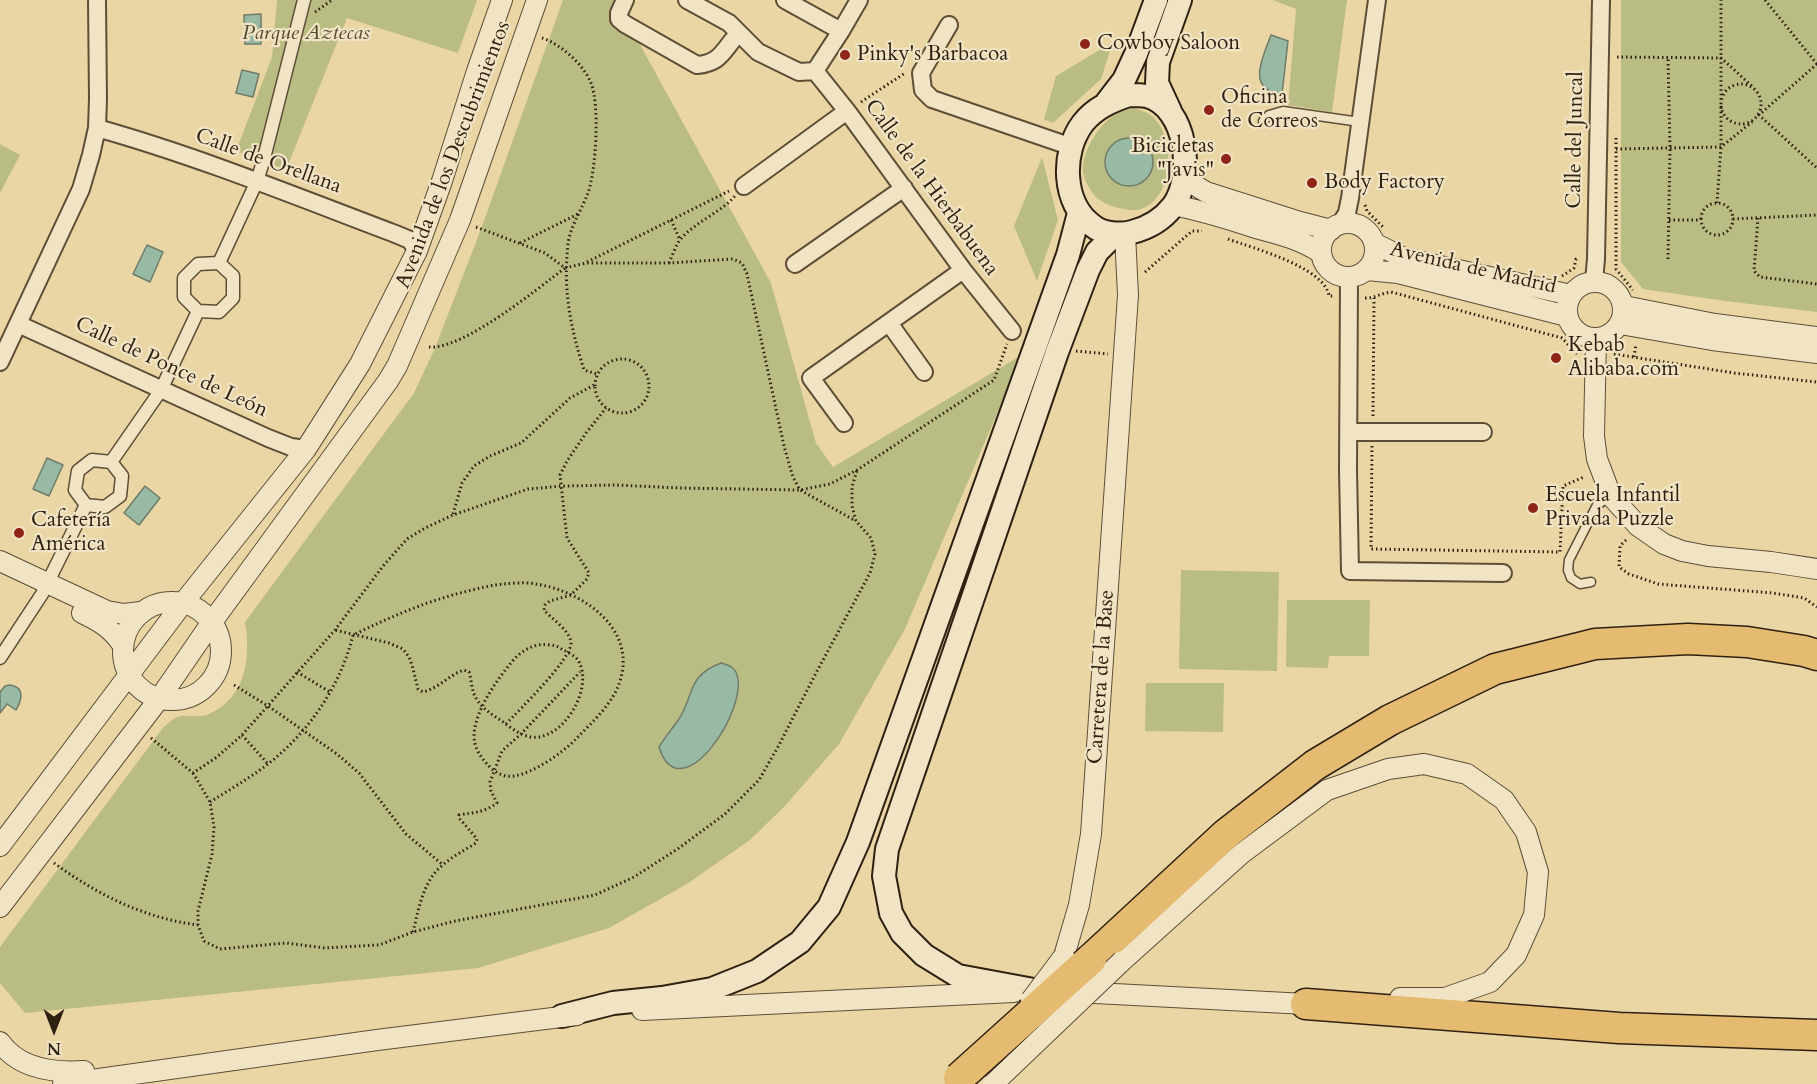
<!DOCTYPE html>
<html>
<head>
<meta charset="utf-8">
<style>
  body { margin:0 }
  #map { position:relative; width:1817px; height:1084px; overflow:hidden; background:#ead6a5; font-family:Cardo,serif }
  canvas { display:block }
  .north { position:absolute; left:24px; top:1000px; width:60px; height:60px; -webkit-text-stroke:4px #f1e4c4; paint-order:stroke; rotate:180deg; font-size:16px; font-weight:700; line-height:24px; text-align:center; color:#2f2111 }
  .north::after { content:''; display:block; margin:auto; width:21px; height:27px; background:#2f2111; clip-path:polygon(50% 0,100% 100%,50% 72%,0 100%) }
</style>
</head>
<body>
<div id="map">
<canvas width="1817" height="1084"></canvas>
<div class="north">N</div>
</div>
<script>
const g = document.querySelector('canvas').getContext('2d');
g.lineJoin = 'round';
function paint(path, color) { g.fillStyle = color; g.fill(path, 'evenodd'); }
function stroke(path, color, width, dash) { g.strokeStyle = color; g.lineWidth = width; g.lineCap = dash ? 'butt' : 'round'; g.setLineDash(dash || []); g.stroke(path); }
function drawText(font, color, halo, rows, align = 'center') {
  g.font = font + ' Cardo,serif'; g.lineWidth = 4.5; g.setLineDash([]); g.textBaseline = 'middle'; g.strokeStyle = halo; g.fillStyle = color; for (const [text, x, y, turn = 0] of rows) {
    g.save(); g.translate(x, y); g.rotate((+turn || 0) * Math.PI / 180); g.textAlign = isNaN(turn) ? turn : align; if (halo) g.strokeText(text, 0, 0); g.fillText(text, 0, 0); g.restore();
  }
}
const green = new Path2D(`
  M277 0H477L458 53 347 18 286 170 236 151 272 57Z
  M563 0H620L621 10 771 283 816 443 833 467 1022 355 905 629 839 744 785 806 750 840 687 884 609 928 478 968 25 1013 0 983V947L162 729C167 724 174 717 181 716 190 715 201 718 209 714 246 698 251 657 245 622L414 393 435 348 481 229Z
  M1273 0H1347L1332 112 1288 105 1296 9Z
  M1621 0H1817V312L1725 301 1643 289 1621 262Z
  M1113 42 1101 79 1053 123 1044 119 1056 76Z
  M1133 108C1140 110 1148 112 1153 117 1177 139 1174 203 1137 210 1132 211 1125 209 1119 208 1110 206 1102 203 1095 196 1090 190 1084 180 1083 172 1081 151 1101 120 1120 112 1124 110 1129 109 1133 108Z
  M0 144 20 155 0 193Z
  M1042 157 1058 220 1037 281 1014 226Z
  M1181 570 1279 572 1277 671 1179 669Z
  M1287 600H1370L1369 656H1329L1328 668 1286 667Z
  M1146 683H1224L1223 732 1145 731Z`);
const water = new Path2D(`
  M261 14V44H245L244 15Z
  M1271 35 1288 41 1282 94C1245 90 1263 57 1271 35Z
  M242 70 259 74 253 97 236 93Z
  M1105 162a24 24 0 1 1 48 0a24 24 0 1 1-48 0Z
  M147 245 163 252 150 282 133 274Z
  M47 458 63 465 49 496 33 489Z
  M145 486 160 498 139 525 124 513Z
  M721 663C727 665 733 666 736 672 752 706 680 814 659 747 665 737 672 729 679 719 695 693 687 676 721 663Z
  M10 685C25 687 22 700 16 710L7 704 0 713V692L5 686Z`);
const path = new Path2D(`
  M1765 0 1817 64
  M315 12 332 0
  M542 38C561 44 584 65 591 83 600 106 596 170 588 193 582 209 570 227 568 244 563 290 570 326 584 370L597 374
  M1617 57 1721 58 1752 86
  M1817 64 1759 115 1817 168
  M1721 104a20 20 0 1 1 40 0a20 20 0 1 1-40 0Z
  M861 102 905 73
  M1616 138V269L1633 290
  M1616 149 1721 147 1752 122
  M1701 219a16 16 0 1 1 32 0a16 16 0 1 1-32 0Z
  M1717 203 1721 147V0
  M1365 205 1367 211 1383 227
  M1758 218 1754 271 1760 277 1817 284
  M1733 219 1817 215
  M671 220 680 240
  M1669 220H1700
  M476 227 545 253 565 268 586 263H669L733 259 742 263 747 274 784 446 793 477 800 490 856 521
  M1228 239C1252 248 1325 267 1329 296H1334
  M520 243 578 214
  M1668 259 1670 148 1668 58
  M587 262 729 191
  M669 263C672 256 675 248 679 241 694 222 719 214 735 196
  M1145 272 1192 231H1202
  M1562 276 1574 268 1576 259H1579
  M1365 298C1375 298 1382 293 1391 292L1562 338 1577 354
  M429 347C463 350 537 289 565 268
  M1076 351 1108 354
  M1614 354 1734 373 1817 382
  M1634 357 1636 344
  M595 386a27 27 0 1 1 54 0a27 27 0 1 1-54 0Z
  M1373 416 1374 298
  M1372 446 1371 549 1560 552 1563 486 1584 477
  M453 514 462 483 474 466 490 456 521 443 570 398 594 385
  M1626 540 1620 546 1619 567 1629 574 1658 584 1773 593 1804 598 1817 607
  M297 672 330 692
  M234 685 268 706 337 754 359 773 406 834 442 864
  M506 724C519 710 573 658 571 642 569 630 552 619 544 610L545 605 550 601 571 595 587 579 589 573 567 538 560 475 567 461 586 433 606 408
  M242 735 268 764
  M151 738 193 773 217 757 242 735 335 630 383 566 407 539 425 528 453 515 528 489 563 486 616 485 680 488 800 490 830 484 857 470 994 380 1007 344
  M193 773 210 802 214 827 212 854 198 911V925
  M210 802C229 790 250 778 268 764 309 732 341 685 353 635 390 617 427 601 468 591 480 588 492 585 504 584 514 583 526 582 536 584 582 591 637 628 620 681 613 704 592 722 576 739 562 753 534 773 514 776 503 778 493 771 487 764 479 755 474 747 474 735 475 711 496 681 511 663 520 651 535 642 550 645 555 645 559 647 563 650 568 652 575 656 578 660 595 688 563 741 531 737 520 735 511 728 503 722 493 715 482 709 476 698 471 690 472 680 469 672L464 670C449 675 439 688 423 692L418 689 412 665 409 657 403 649 389 643 335 630
  M54 863C98 895 144 918 198 925L204 941 220 949 286 943 325 948 379 945 413 932 455 921 595 895 634 877 679 848 725 814 759 780 779 745 816 673 870 573 875 554 871 538 856 521 852 506V487L857 470
  M413 932C419 908 423 880 444 864 453 856 465 850 476 843L477 839 460 819 459 815C475 812 483 813 497 803L491 791 490 782 502 751 521 734 580 672`);
const service = new Path2D(`
  M1263 121 1269 115 1283 111 1360 122
  M1591 582 1580 584 1571 578 1568 570 1569 560 1597 505 1611 496`);
const pedestrian = new Path2D(`
  M219 263 257 181 263 162 304 0
  M219 263 233 276V298L219 312 198 311 184 297V278L198 264Z
  M92 460 111 462 122 476 120 496 105 507 86 505 75 490 78 471Z
  M111 462 161 390 198 311
  M0 658 42 594 86 505`);
const minor = new Path2D(`
  M625 0 619 13V19L625 24 697 65C722 63 723 49 739 33
  M687 0 729 23 758 52 799 72 815 71 841 31 859 0
  M785 0 841 31
  M949 25 921 73 923 90 932 99 1072 147
  M815 71 847 111 963 270 1012 331
  M97 128C197 156 295 196 393 233L410 240 417 251
  M744 186 847 111
  M1340 224 1347 213 1350 198 1377 0
  M795 264 904 188
  M1349 277 1348 470 1350 571 1503 573
  M1594 281 1596 259 1601 0
  M889 323 924 372
  M18 324 268 438 291 447 306 449
  M0 362 81 189 91 155 97 128 98 99 97 0
  M844 423 811 378 963 270
  M1349 432H1483`);
const tertiary = new Path2D(`
  M1185 173 1196 186 1206 192 1300 222 1331 230
  M1174 205C1202 211 1229 219 1256 228 1279 234 1302 240 1321 253
  M1321 250a27 27 0 1 1 54 0a27 27 0 1 1-54 0Z
  M1374 243 1404 258 1571 295
  M1367 270 1398 273 1567 316
  M1567 310a28 28 0 1 1 56 0a28 28 0 1 1-56 0Z
  M1624 306 1715 324 1817 337
  M1620 324 1712 340 1817 353
  M1596 338 1594 436 1597 459 1611 496 1638 526 1664 544 1682 551 1708 556 1771 562 1817 569
  M0 561 107 611 124 614 141 612
  M123 651a49 49 0 1 1 98 0a49 49 0 1 1-98 0Z
  M82 613C99 621 111 628 122 644
  M0 846 183 603 306 449 360 364 417 251 442 181 477 71 502 0
  M0 907 159 699 212 622 388 381 397 366 460 220 537 0
  M1064 956 1079 905 1091 834 1128 295 1125 234
  M1122 961 1241 854 1327 790 1388 769 1424 764 1467 774 1504 800 1526 832 1538 872 1534 915 1516 955 1490 982 1445 998H1400
  M1076 992 1306 1004 1317 1003
  M642 1010 1014 992
  M0 1042C19 1069 54 1073 84 1071
  M63 1084 377 1040 577 1015`);
const secondary = new Path2D(`
  M1129 95C1134 95 1141 95 1147 96 1187 107 1195 176 1173 206 1163 219 1148 228 1132 232 1121 235 1102 234 1093 226 1062 204 1061 152 1083 123 1095 108 1111 101 1129 95Z
  M1107 102 1124 80 1136 54 1156 0
  M1170 111 1157 83 1158 62 1180 0
  M1039 991 958 976 924 955 902 933 891 913 884 876 887 849 1057 352 1088 270 1097 252 1115 234
  M562 1016 613 1003 662 998 712 989 757 971 800 942 829 907 858 842 1068 255 1079 213`);
const motorway = new Path2D(`
  M1091 959 1226 834 1315 765 1390 720 1495 669 1595 644 1688 639 1747 642 1804 651 1817 655
  M1306 1004 1619 1028 1817 1035`);
const tertiaryBridge = new Path2D(`
  M1031 1000 1064 956
  M993 1084 1122 961`);
const motorwayBridge = new Path2D(`
  M959 1078 1091 959`);
const markers = [
  [1085,44,6,"#8f2418"],
  [845,55,6,"#8f2418"],
  [1209,110,6,"#8f2418"],
  [1226,159,6,"#8f2418"],
  [1312,183,6,"#8f2418"],
  [1556,358,6,"#8f2418"],
  [1533,508,6,"#8f2418"],
  [19,533,6,"#8f2418"]
];
const parkNames = [
  ["Parque Aztecas",306,34]
];
const poiNames = [
  ["Cowboy Saloon",1097,44],
  ["Pinky's Barbacoa",857,55],
  ["Oficina",1221,98],
  ["de Correos",1221,122],
  ["Bicicletas",1214,147,"right"],
  ["\"Javis\"",1214,171,"right"],
  ["Body Factory",1324,183],
  ["Kebab",1568,346],
  ["Alibaba.com",1568,370],
  ["Escuela Infantil",1545,496],
  ["Privada Puzzle",1545,520],
  ["Cafetería",31,521],
  ["América",31,545]
];
const streetNames = [
  ["Calle del Juncal",1576,140,-89],
  ["Avenida de los Descubrimientos",454,155,-69],
  ["Calle de Orellana",268,162,20],
  ["Calle de la Hierbabuena",931,188,54],
  ["Avenida de Madrid",1473,269,13],
  ["Calle de Ponce de León",171,368,25],
  ["Carretera de la Base",1102,677,-86]
];
paint(green, '#babd83');
paint(water, '#98b9a3');
stroke(water, '#6e7c69', 1.5);
stroke(service, '#5e4e36', 11);
stroke(pedestrian, '#5e4e36', 15);
stroke(minor, '#5e4e36', 20);
stroke(tertiary, '#5e4e36', 22);
stroke(secondary, '#2f2111', 26);
stroke(motorway, '#2f2111', 33);
stroke(path, '#2f2111', 3, [1.5, 3]);
stroke(service, '#f1e4c4', 8);
stroke(pedestrian, '#f1e4c4', 12);
stroke(minor, '#f1e4c4', 16);
stroke(tertiary, '#f1e4c4', 20);
stroke(secondary, '#f1e4c4', 22);
stroke(motorway, '#e5bb72', 30);
stroke(tertiaryBridge, '#5e4e36', 22, []);
stroke(motorwayBridge, '#2f2111', 33, []);
stroke(tertiaryBridge, '#f1e4c4', 20);
stroke(motorwayBridge, '#e5bb72', 30);
for (const [x, y, r, color] of markers) { const dot = new Path2D(); dot.arc(x, y, r, 0, 2 * Math.PI); g.fillStyle = color; g.fill(dot); stroke(dot, '#f1e4c4', 2); }
drawText('italic 21px', '#52482e', '#f1e4c4', parkNames);
drawText('21px', '#2f2111', '#f1e4c4', poiNames, 'left');
drawText('21px', '#2f2111', '#f1e4c4', streetNames);
</script>
</body>
</html>
